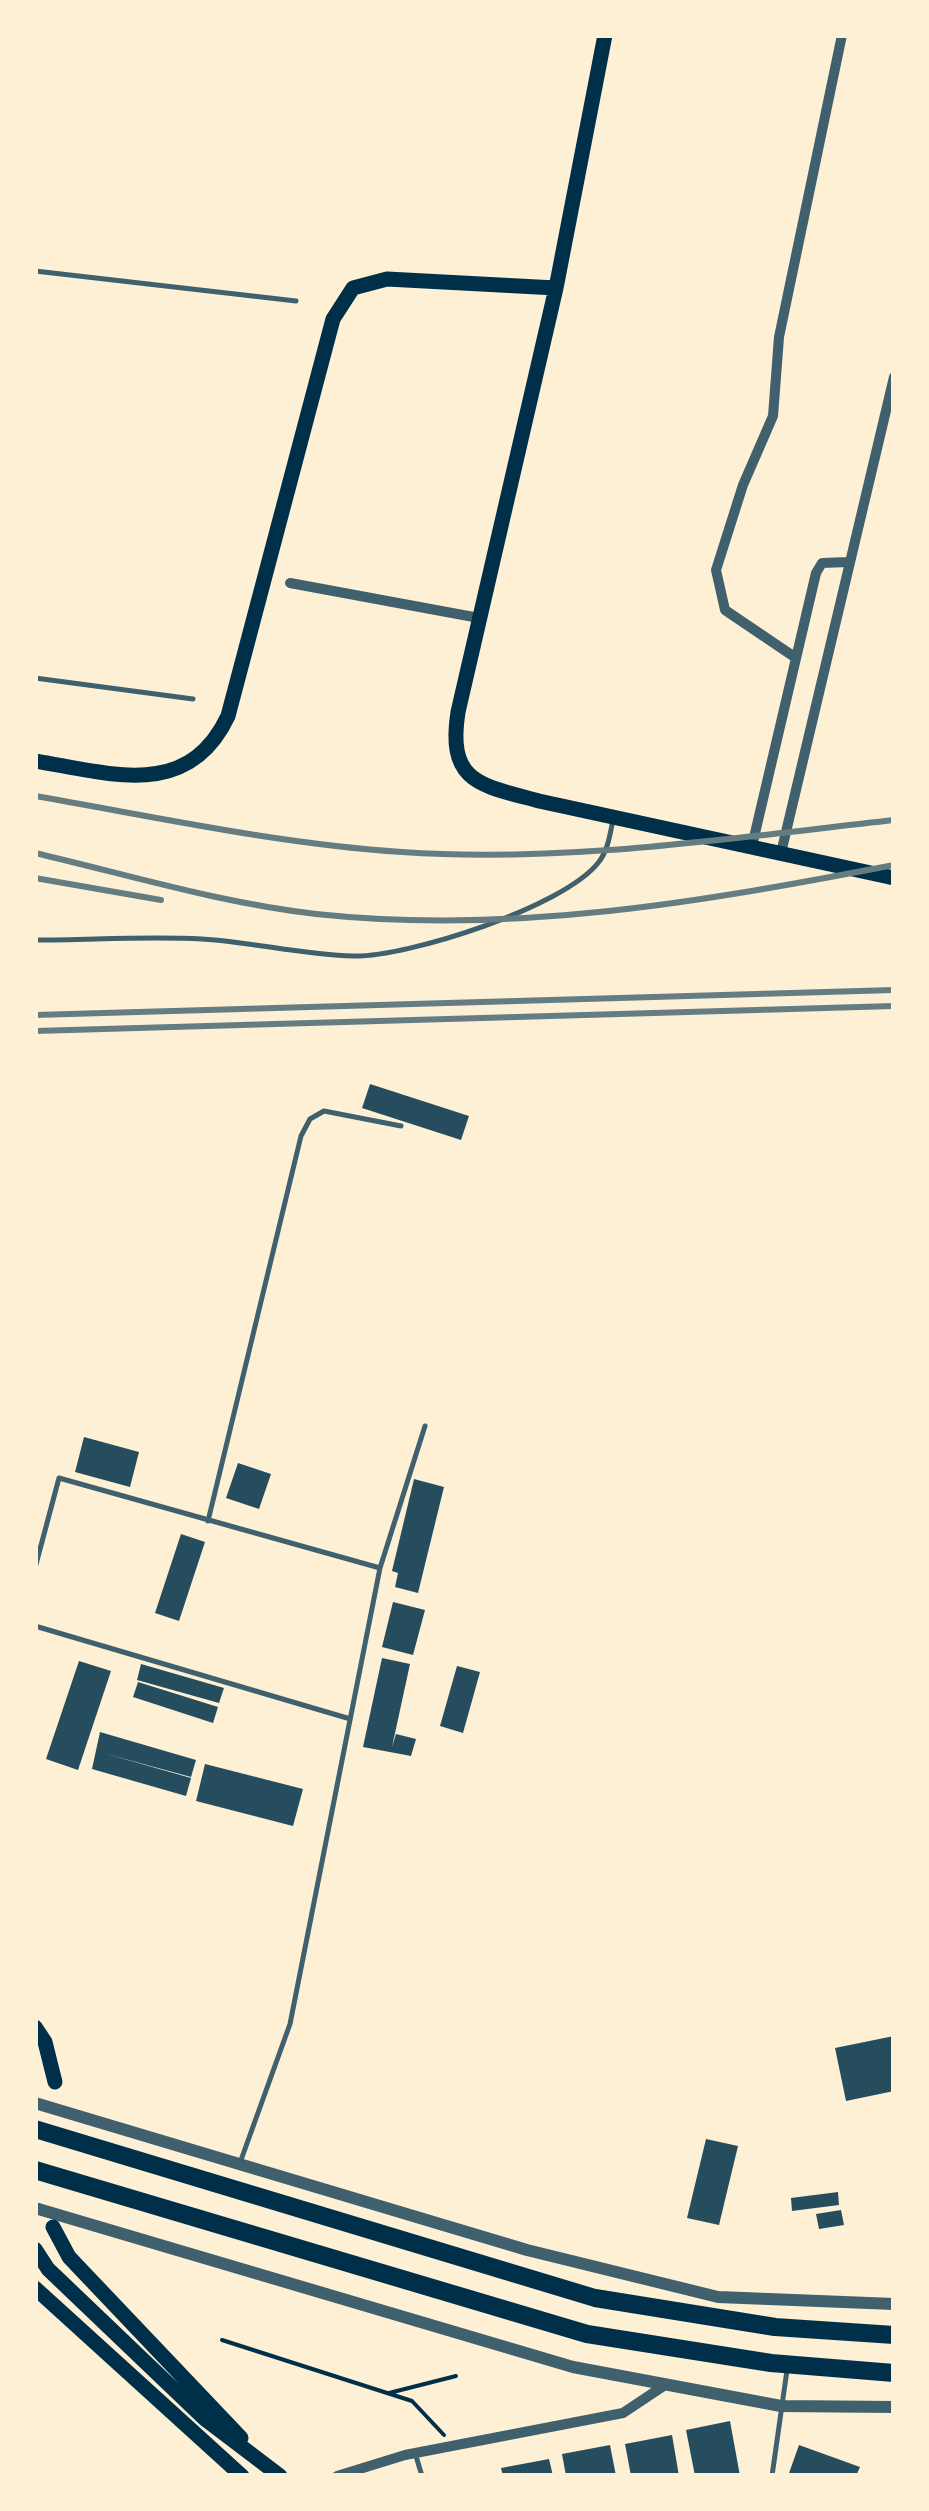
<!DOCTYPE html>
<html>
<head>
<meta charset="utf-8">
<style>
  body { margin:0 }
  #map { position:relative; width:929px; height:2511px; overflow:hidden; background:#fdf0d5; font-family:"Work Sans",sans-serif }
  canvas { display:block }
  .frame { position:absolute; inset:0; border:38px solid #fdf0d5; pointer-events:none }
</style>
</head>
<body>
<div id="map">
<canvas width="929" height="2511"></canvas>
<div class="frame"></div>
</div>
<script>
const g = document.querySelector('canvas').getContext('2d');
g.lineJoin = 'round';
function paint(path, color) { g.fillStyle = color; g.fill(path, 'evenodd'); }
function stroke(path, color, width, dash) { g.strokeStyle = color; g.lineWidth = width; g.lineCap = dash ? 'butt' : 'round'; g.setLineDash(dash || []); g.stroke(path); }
const building = new Path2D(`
  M370 1084 469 1116 461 1140 362 1108Z
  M84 1437 139 1452 130 1487 75 1472Z
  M238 1463 271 1474 259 1509 226 1498Z
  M414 1479 444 1487 418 1593 395 1587 398 1573 392 1571Z
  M181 1534 205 1542 179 1621 155 1613Z
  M393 1602 425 1610 413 1655 382 1647Z
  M382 1658 410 1664 392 1747 396 1734 416 1739 411 1756 363 1747Z
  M79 1661 111 1671 78 1770 46 1759Z
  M141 1664 224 1688 219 1703 137 1680Z
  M457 1666 480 1672 463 1733 440 1726Z
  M138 1682 218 1707 213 1723 133 1697Z
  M100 1732 196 1760 191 1777 103 1753 191 1778 186 1796 92 1769Z
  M205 1764 303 1789 293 1826 196 1801Z
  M894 2036V2091L846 2101 835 2048Z
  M706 2139 738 2146 719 2225 687 2218Z
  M838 2192 839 2205 792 2211 791 2198Z
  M841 2210 844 2225 819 2229 816 2214Z
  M730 2421 740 2476H695L686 2430Z
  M672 2435 679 2476H631L625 2444Z
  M610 2445 616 2476H566L562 2454Z
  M799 2445 860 2467 856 2476H788Z
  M549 2459 553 2476H503L501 2468Z`);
const path = new Path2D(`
  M222 2340 412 2401 444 2435
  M389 2393 456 2376`);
const service = new Path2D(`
  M35 271 296 301
  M35 678 193 699
  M35 940C91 940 146 936 202 939 253 942 303 955 353 956 409 957 563 907 598 863 608 851 610 834 613 820
  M208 1521 301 1136 310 1119 324 1111 401 1126
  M35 1568 59 1478 380 1568
  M35 1626 347 1718
  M241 2160 290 2024 380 1568 425 1426
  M416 2456 422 2476
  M772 2476 787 2370`);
const minor = new Path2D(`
  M290 583 479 618
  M796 658 725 610 716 570 743 485 773 416 779 337 842 35
  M752 846 816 573 822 563 848 562
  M781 853 894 377
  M337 2476 405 2455 623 2413 665 2385`);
const tertiary = new Path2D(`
  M35 2103 527 2250 718 2297 894 2304
  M35 2208 573 2367 781 2406 894 2407`);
const secondary = new Path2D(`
  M605 35 556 288 458 712C447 783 480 785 539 801L894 878
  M35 761C109 773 188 801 228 716L333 319 353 288 387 279 556 288
  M35 2027 45 2042 55 2082
  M53 2227 69 2257 241 2438
  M35 2249 48 2269 205 2419 280 2476
  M35 2288 242 2476`);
const trunk = new Path2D(`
  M35 2129 595 2298 775 2327 894 2335
  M35 2170 587 2334 771 2363 894 2373`);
const rail = new Path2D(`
  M35 796C157 817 279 844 402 852 566 863 731 838 894 820
  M35 853C129 875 220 903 316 914 513 935 701 902 894 865
  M35 878 161 900
  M35 1015 894 990
  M35 1031 894 1006`);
paint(building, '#264d5e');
stroke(path, '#003049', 4);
stroke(service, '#3f606c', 5);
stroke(minor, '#3f606c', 10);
stroke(tertiary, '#3f606c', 12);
stroke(secondary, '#003049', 15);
stroke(trunk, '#003049', 18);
stroke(rail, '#657d81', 6);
</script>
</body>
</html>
